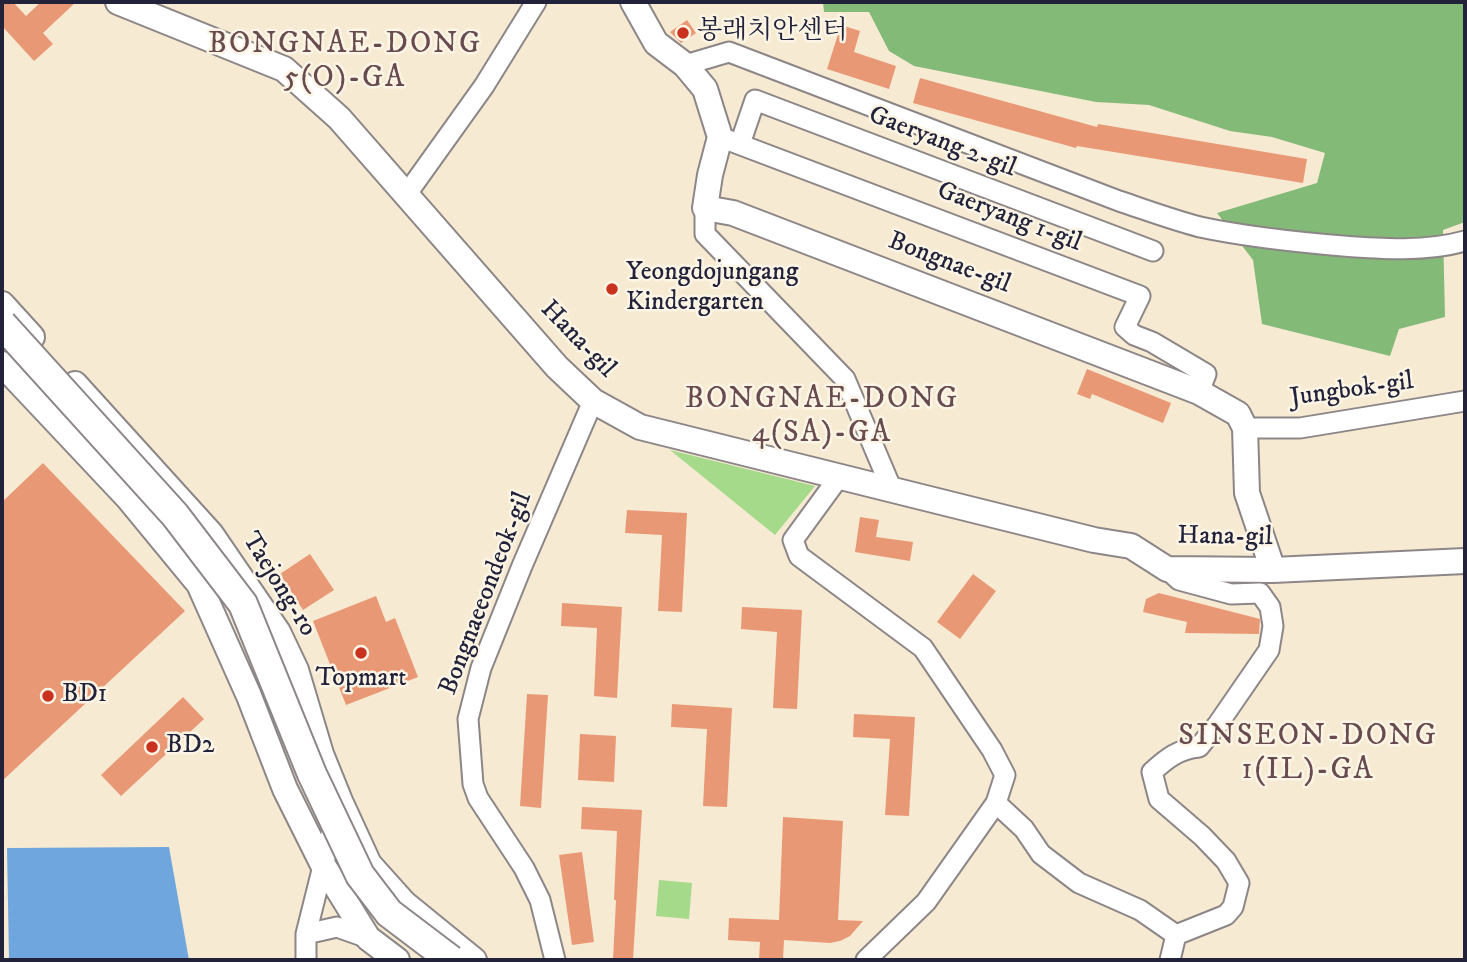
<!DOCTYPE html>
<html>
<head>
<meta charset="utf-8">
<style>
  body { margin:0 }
  #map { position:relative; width:1467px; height:962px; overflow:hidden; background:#f7ead3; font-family:"IM FELL DW Pica",serif }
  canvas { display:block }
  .frame { position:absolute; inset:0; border:4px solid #22223b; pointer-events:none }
</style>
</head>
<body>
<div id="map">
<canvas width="1467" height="962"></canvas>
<div class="frame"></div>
</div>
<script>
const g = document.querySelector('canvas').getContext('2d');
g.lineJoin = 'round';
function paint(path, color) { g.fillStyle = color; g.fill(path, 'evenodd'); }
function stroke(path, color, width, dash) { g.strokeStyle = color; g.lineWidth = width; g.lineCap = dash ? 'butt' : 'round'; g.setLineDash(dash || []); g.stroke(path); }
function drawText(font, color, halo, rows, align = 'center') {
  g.font = font + ' "IM FELL DW Pica","Noto Serif KR",serif'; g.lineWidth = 5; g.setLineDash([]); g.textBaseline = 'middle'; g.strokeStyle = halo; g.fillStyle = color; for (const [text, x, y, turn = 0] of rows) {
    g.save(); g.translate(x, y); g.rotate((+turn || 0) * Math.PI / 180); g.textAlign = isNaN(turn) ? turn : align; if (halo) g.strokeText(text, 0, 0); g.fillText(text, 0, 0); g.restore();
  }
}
const green = new Path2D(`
  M670 450 815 486 775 535Z
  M659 880 692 883 689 919 656 916Z`);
const forest = new Path2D(`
  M823 2H1465V222L1443 230 1445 317 1399 329 1390 356 1262 324 1253 260 1217 213 1317 183 1325 153 1272 137 1230 131 1149 105 1096 102 914 66 889 51 869 12H824Z`);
const water = new Path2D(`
  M169 847 189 960H9L7 848Z`);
const building = new Path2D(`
  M6 2H13L26 16 41 2H76L43 33 53 44 34 61 2 26V6Z
  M687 20 696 33 681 43 670 32Z
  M841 25 860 31 854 52 896 66 889 89 827 69Z
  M920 78 1097 127 1098 124 1307 159 1303 183 1077 146 1076 148 913 103Z
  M1087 369 1171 403 1163 423 1092 394 1090 399 1077 394Z
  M43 463 185 611 2 781V502Z
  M627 510 687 513 682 612 658 611 662 535 625 533Z
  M860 517 879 520 876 537 913 542 910 561 855 552Z
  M310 554 334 590 303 610 280 574Z
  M973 574 996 591 960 639 937 622Z
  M1159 593 1260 619 1259 634 1185 633 1187 622 1143 612 1146 599Z
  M376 596 386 622 395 618 418 677 346 705 313 621Z
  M562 603 622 607 617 698 594 696 597 628 561 626Z
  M742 607 802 610 797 709 773 708 777 632 741 629Z
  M527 694 548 695 541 808 520 806Z
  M183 697 204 719 121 796 101 775Z
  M672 704 732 708 727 807 703 806 707 729 671 727Z
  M854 714 915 717 909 816 885 815 890 739 853 737Z
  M580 734 616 736 614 782 578 780Z
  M582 807 642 810 633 960H613L616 900H614L617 831 581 829Z
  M783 817 843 821 838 920 863 921 850 936 840 941 830 943 784 940 783 960H759L760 942 728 940 729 918 779 920Z
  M582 852 594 942 572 945 559 855Z`);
const minor = new Path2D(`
  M685 65 729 52 1119 201C1146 210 1173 220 1200 227 1247 237 1295 242 1343 246 1383 249 1426 252 1465 241
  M720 137 1140 296 1125 327 1134 335 1152 342 1206 374 1199 392
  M740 144 755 100 1153 251
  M406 195 484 86 536 2
  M705 208V234L845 379 892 490
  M1245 428H1300L1465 401
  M839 477 793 540 799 556 923 648 992 750 1005 775 996 803 926 902 866 960
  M1167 569 1179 580 1231 594 1260 593 1270 607 1273 626 1269 650 1218 724 1199 747C1179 749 1167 758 1152 772L1159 799 1202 836 1226 861 1239 883 1233 907 1226 915 1176 935 1170 960
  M996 803 1024 829 1041 854 1079 883 1140 910 1176 935
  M306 934 337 927 368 938
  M306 960V934L335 818
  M555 960 540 900 524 868 478 798 473 784 468 719 481 668 522 566 593 401`);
const major = new Path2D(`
  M118 2 284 69 339 118 557 367 593 401 640 427 1094 540 1131 546 1167 569 1273 570 1465 561
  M633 2 656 43 685 65 705 89 720 137 710 175 705 208 733 213 1199 392 1238 414 1245 428 1247 493 1273 570
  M2 304 32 337
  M2 364 129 499 199 584 249 696 285 789 323 865 368 938 397 960
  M75 384 211 534 278 632 296 670 321 754 340 801 369 864 404 903 474 960`);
const highwayBridge = new Path2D(`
  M2 324 175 515 243 604 312 774 360 875 389 913 451 960`);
const markers = [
  [683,33,7,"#c8321e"],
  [612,289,7,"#c8321e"],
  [361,653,7,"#c8321e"],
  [48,696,7,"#c8321e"],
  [152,747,7,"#c8321e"]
];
const poiNames = [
  ["봉래치안센터",697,33],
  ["Yeongdojungang",626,274],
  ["Kindergarten",626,304],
  ["Topmart",361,680,"center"],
  ["BD1",62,696],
  ["BD2",166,747]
];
const streetNames = [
  ["Gaeryang 2-gil",942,143,21],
  ["Gaeryang 1-gil",1009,218,21],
  ["Bongnae-gil",949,264,21],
  ["Hana-gil",577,340,46],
  ["Jungbok-gil",1352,391,-8],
  ["Hana-gil",1225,538,1],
  ["Taejong-ro",278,585,58],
  ["Bongnaeeondeok-gil",487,594,-69]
];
const quarterNames = [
  ["BONGNAE-DONG",345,46],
  ["5(O)-GA",345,80],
  ["BONGNAE-DONG",822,401],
  ["4(SA)-GA",822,435],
  ["SINSEON-DONG",1308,738],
  ["1(IL)-GA",1308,772]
];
paint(green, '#a5da8b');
paint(forest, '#84ba77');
paint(water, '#70a6de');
paint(building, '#e99875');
stroke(minor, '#8c8687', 23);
stroke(major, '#8c8687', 28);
stroke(minor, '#fff', 19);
stroke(major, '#fff', 24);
stroke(highwayBridge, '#8c8687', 32, []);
stroke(highwayBridge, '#fff', 28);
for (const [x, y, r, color] of markers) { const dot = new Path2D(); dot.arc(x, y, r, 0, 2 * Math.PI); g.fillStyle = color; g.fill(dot); stroke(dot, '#fcf5e5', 2.5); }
drawText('26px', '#22223b', '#fcf5e5', poiNames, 'left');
drawText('26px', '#22223b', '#fcf5e5', streetNames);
g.letterSpacing = '2px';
drawText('30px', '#684b4f', '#fcf5e5', quarterNames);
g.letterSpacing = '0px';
</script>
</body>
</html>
